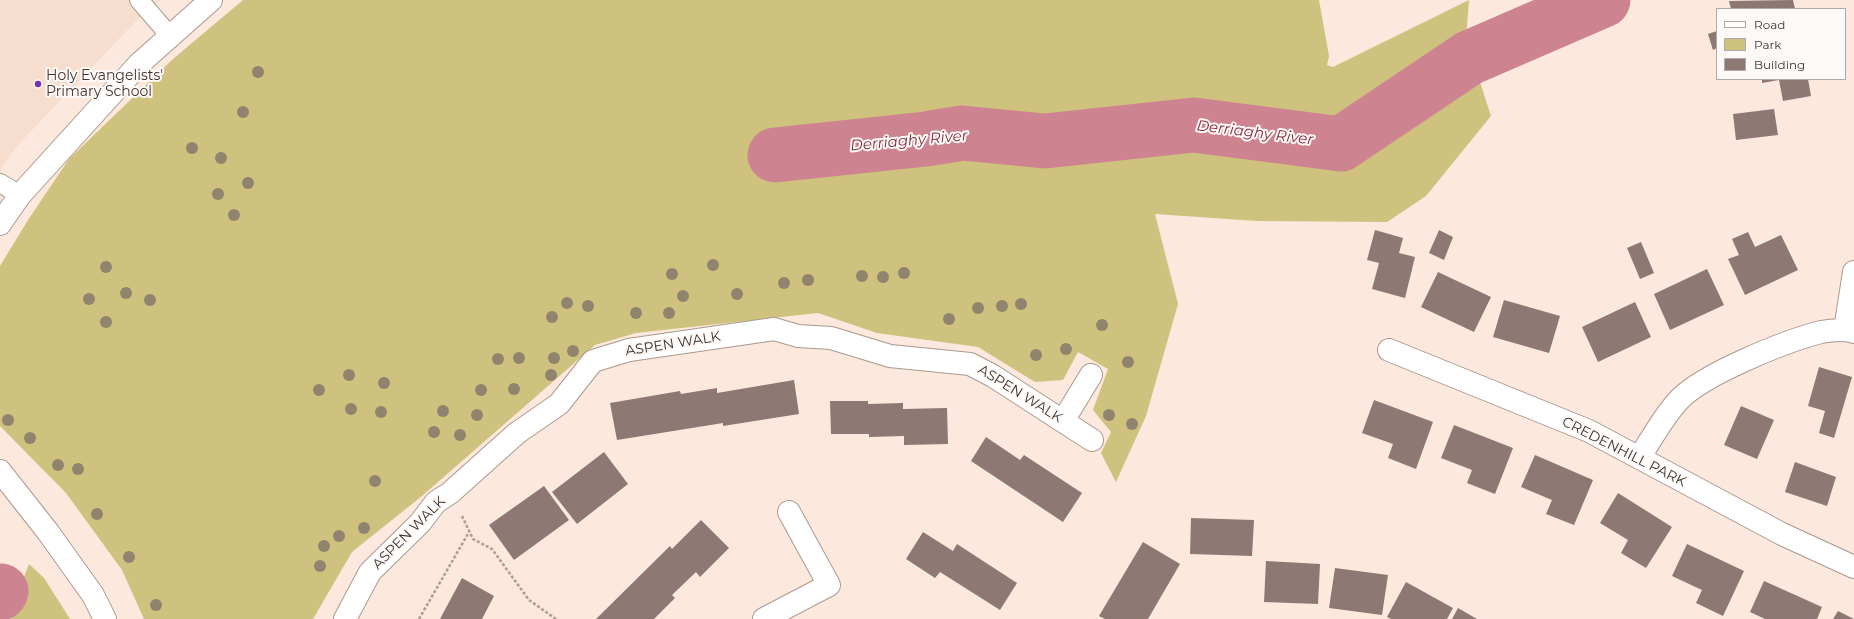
<!DOCTYPE html>
<html>
<head>
<meta charset="utf-8">
<style>
  body { margin:0 }
  #map { position:relative; width:1854px; height:619px; overflow:hidden; background:#fce8dd; font-family:Montserrat,sans-serif }
  canvas { display:block }
  .legend { position:absolute; left:1716px; top:8px; width:130px; height:72px; box-sizing:border-box; background:#fdf9f7; border:1px solid #b0aba8; margin:0; padding:5px 7px; list-style:none; font-size:12px; color:#3d3531 }
  .legend li { display:flex; align-items:center; gap:8px; height:20px }
  .legend b { width:20px; border:1px solid #b0aba8 }
</style>
</head>
<body>
<div id="map">
<canvas width="1854" height="619"></canvas>
<ul class="legend">
<li><b style="height:5px;background:#fff"></b>Road</li>
<li><b style="height:11px;background:#cfc27e"></b>Park</li>
<li><b style="height:11px;background:#8d7874"></b>Building</li>
</ul>
</div>
<script>
const g = document.querySelector('canvas').getContext('2d');
g.lineJoin = 'round';
function paint(path, color) { g.fillStyle = color; g.fill(path, 'evenodd'); }
function stroke(path, color, width, dash) { g.strokeStyle = color; g.lineWidth = width; g.lineCap = dash ? 'butt' : 'round'; g.setLineDash(dash || []); g.stroke(path); }
function drawText(font, color, halo, rows, align = 'center') {
  g.font = font + ' Montserrat,sans-serif'; g.lineWidth = 4; g.setLineDash([]); g.textBaseline = 'middle'; g.strokeStyle = halo; g.fillStyle = color; for (const [text, x, y, turn = 0] of rows) {
    g.save(); g.translate(x, y); g.rotate((+turn || 0) * Math.PI / 180); g.textAlign = isNaN(turn) ? turn : align; if (halo) g.strokeText(text, 0, 0); g.fillText(text, 0, 0); g.restore();
  }
}
const built = new Path2D(`
  M0 0H160L136 21 16 147 0 170Z`);
const green = new Path2D(`
  M243 0H1319L1329 56 1327 65 1333 67 1469 0 1466 39 1491 116 1426 196 1387 222 1257 221 1155 214 1178 304 1146 416 1116 482 1101 453 1111 432 1093 410 1108 369 1078 352 1063 380 1035 382 978 347 877 333 818 313 636 333 595 345 422 496 352 552 313 619H144L122 570 66 493 0 426V266L28 220 69 159 173 59ZM772 147 793 179 782 171Z
  M29 564 44 578 70 619H8Z`);
const river = new Path2D(`
  M775 155 926 139 962 133 1045 141 1194 125 1341 144 1469 58 1603 0
  M0 593 1 591`);
const building = new Path2D(`
  M1793 0 1795 9H1731L1729 1Z
  M1717 31V48L1713 50 1708 34Z
  M1762 79H1808L1811 96 1783 101 1779 80 1762 83Z
  M1774 109 1778 135 1736 140 1733 114Z
  M1375 230 1403 238 1399 253 1415 257 1405 298 1372 289 1379 263 1367 260Z
  M1439 230 1453 237 1444 260 1429 253Z
  M1748 232 1755 247 1781 235 1798 270 1745 295 1728 259 1739 255 1732 239Z
  M1641 242 1654 273 1640 279 1627 248Z
  M1707 269 1724 305 1670 330 1654 294Z
  M1438 272 1491 297 1474 332 1421 307Z
  M1504 300 1560 316 1549 353 1493 337Z
  M1635 302 1651 337 1598 362 1582 327Z
  M1819 367 1852 377 1834 438 1819 433 1825 411 1808 406Z
  M794 380 799 414 723 426V423L617 440 610 403 680 391 681 394 717 388V393Z
  M1374 400 1433 422 1416 469 1388 458 1393 444 1362 433Z
  M830 401H868V404L903 403V409L947 408 948 444 904 445V436L869 437V434H831Z
  M1741 406 1774 420 1757 459 1724 445Z
  M1454 425 1513 448 1495 494 1467 483 1472 470 1441 458Z
  M986 437 1020 460 1024 455 1082 493 1063 522 971 461Z
  M604 452 628 484 577 524 552 492Z
  M1535 455 1593 480 1574 525 1546 514 1552 500 1521 487Z
  M1795 462 1836 477 1827 506 1785 492Z
  M544 486 569 520 514 560 489 525Z
  M1618 493 1672 527 1646 568 1621 553 1628 540 1600 523Z
  M1191 518 1254 520 1252 556 1190 554Z
  M701 520 729 548 700 577 696 572 672 595 675 598 654 619H596L670 546 672 549Z
  M923 532 953 551 957 544 1017 583 1000 610 940 572 935 578 906 559Z
  M1143 542 1180 564 1148 619H1105L1099 616Z
  M1687 544 1744 571 1723 616 1696 603 1702 590 1672 576Z
  M1266 561 1320 564 1318 604 1264 602Z
  M1335 568 1388 575 1382 615 1329 608Z
  M462 578 494 596 482 619H440Z
  M1764 581 1822 607 1817 619H1765L1750 612Z
  M1406 582 1453 608 1447 619H1391L1387 617Z
  M1458 608 1477 619H1452Z
  M1838 611 1854 619H1833Z`);
const path = new Path2D(`
  M462 516 473 539 492 549 529 600 556 619
  M419 619 469 532`);
const service = new Path2D(`
  M139 0 170 36
  M0 183 20 195`);
const minor = new Path2D(`
  M0 224 20 195 139 64 211 0
  M1845 330 1854 272
  M1389 350 1589 431 1782 534 1854 567
  M1063 421 1091 375
  M1640 457C1651 439 1663 418 1677 402 1700 375 1786 341 1821 332 1832 330 1844 329 1854 332
  M0 471 48 532 93 595 105 619
  M345 619 370 572 420 523 436 502 450 493 517 433 559 404 593 361 629 350 774 329 798 336 831 338 890 356 970 364 993 376 1092 440
  M764 619 829 585 789 512`);
const trees = [
  [258,72],
  [243,112],
  [192,148],
  [221,158],
  [248,183],
  [218,194],
  [234,215],
  [713,265],
  [106,267],
  [904,273],
  [672,274],
  [862,276],
  [883,277],
  [808,280],
  [784,283],
  [126,293],
  [737,294],
  [683,296],
  [89,299],
  [150,300],
  [567,303],
  [1021,304],
  [588,306],
  [1002,306],
  [978,308],
  [636,313],
  [669,313],
  [552,317],
  [949,319],
  [106,322],
  [1102,325],
  [1066,349],
  [573,351],
  [1036,355],
  [519,358],
  [554,358],
  [498,359],
  [1128,362],
  [349,375],
  [551,375],
  [384,383],
  [514,389],
  [319,390],
  [481,390],
  [351,409],
  [443,411],
  [381,412],
  [477,415],
  [1109,415],
  [8,420],
  [1132,424],
  [434,432],
  [460,435],
  [30,438],
  [58,465],
  [78,469],
  [375,481],
  [97,514],
  [364,528],
  [339,536],
  [324,546],
  [129,557],
  [320,566],
  [156,605]
];
const markers = [
  [38,84,4,"#6e36ad"]
];
const poiNames = [
  ["Holy Evangelists'",46,76],
  ["Primary School",46,92]
];
const streetNames = [
  ["ASPEN WALK",673,344,-9],
  ["ASPEN WALK",1020,394,32],
  ["CREDENHILL PARK",1624,452,27],
  ["ASPEN WALK",409,533,-45]
];
const waterNames = [
  ["Derriaghy River",1255,133,7],
  ["Derriaghy River",909,141,-5]
];
paint(built, '#f7ddcd');
paint(green, '#cfc27e');
stroke(river, '#ce8390', 55);
paint(building, '#8d7874');
stroke(service, '#aa998e', 20);
stroke(minor, '#aa998e', 24);
stroke(path, '#ac9d95', 2.5, [3, 2]);
stroke(service, '#fff', 18);
stroke(minor, '#fff', 22);
g.fillStyle = '#91846e';
for (const [x, y] of trees) { g.beginPath(); g.arc(x, y, 6, 0, 2 * Math.PI); g.fill(); }
for (const [x, y, r, color] of markers) { const dot = new Path2D(); dot.arc(x, y, r, 0, 2 * Math.PI); g.fillStyle = color; g.fill(dot); stroke(dot, '#fdf9f7', 1.5); }
drawText('14px', '#3d3531', '#fdf9f7', poiNames, 'left');
drawText('14px', '#3d3531', '#fdf9f7', streetNames);
drawText('italic 15px', '#852b42', '#fdf9f7', waterNames);
</script>
</body>
</html>
